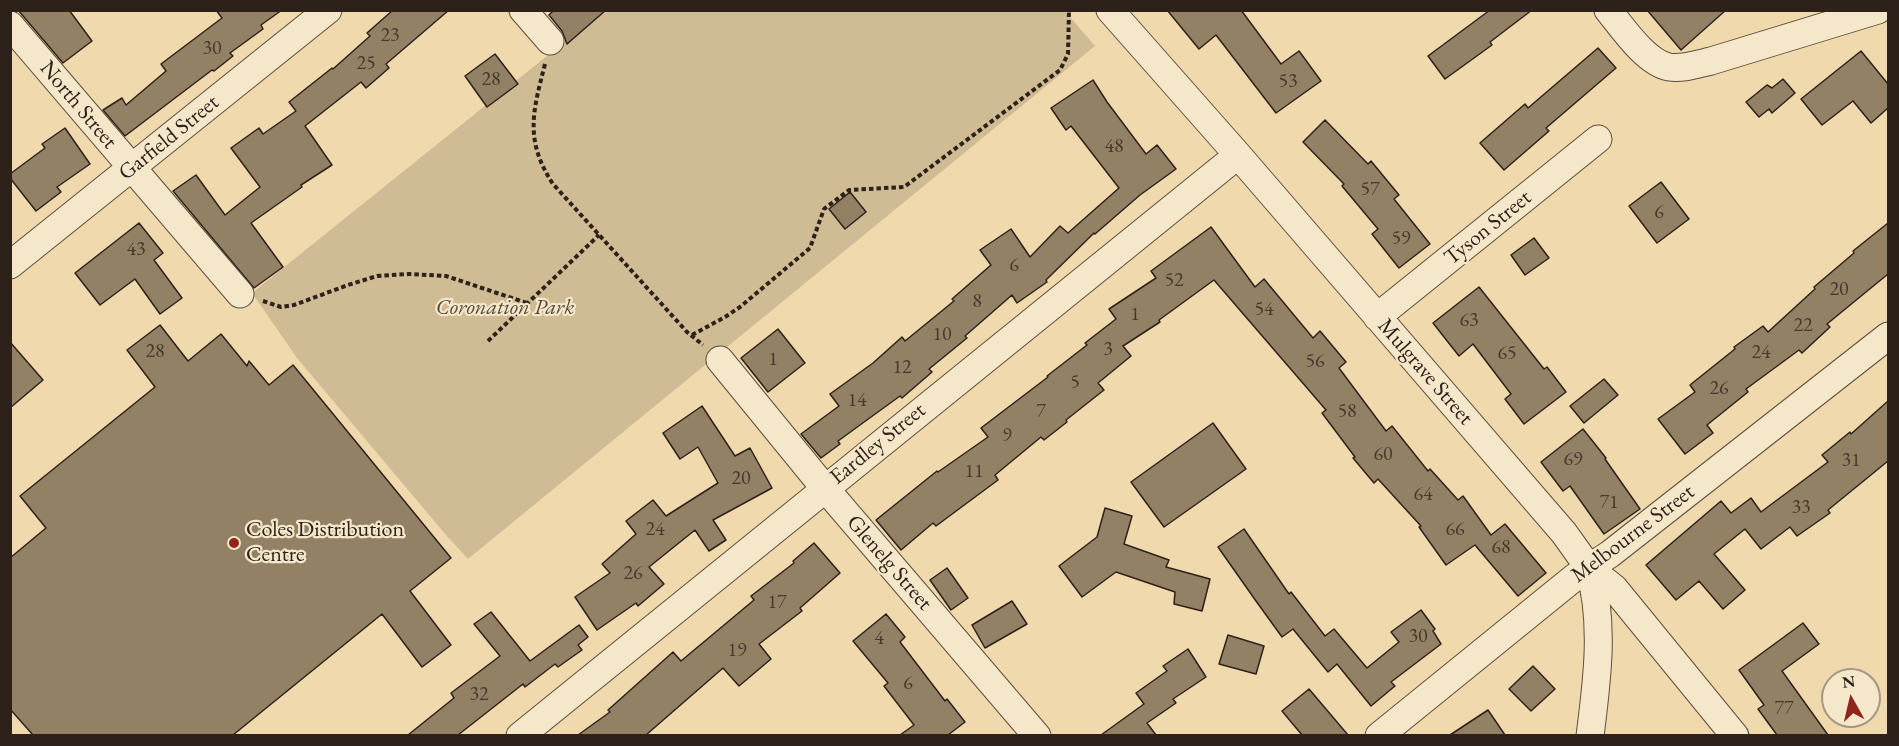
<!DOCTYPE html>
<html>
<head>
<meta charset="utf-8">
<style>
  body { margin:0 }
  #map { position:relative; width:1899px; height:746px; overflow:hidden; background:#f0daad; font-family:"EB Garamond",serif }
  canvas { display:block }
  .frame { position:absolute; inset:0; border:12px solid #2e2119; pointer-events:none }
  .north { position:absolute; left:1821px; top:668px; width:60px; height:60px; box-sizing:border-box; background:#f5e7ca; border:2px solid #a59883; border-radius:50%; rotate:352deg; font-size:16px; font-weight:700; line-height:24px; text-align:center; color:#2e2119 }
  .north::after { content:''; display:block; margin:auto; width:21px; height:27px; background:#8f2418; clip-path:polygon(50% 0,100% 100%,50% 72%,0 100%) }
</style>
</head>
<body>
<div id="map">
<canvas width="1899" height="746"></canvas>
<div class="frame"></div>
<div class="north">N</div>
</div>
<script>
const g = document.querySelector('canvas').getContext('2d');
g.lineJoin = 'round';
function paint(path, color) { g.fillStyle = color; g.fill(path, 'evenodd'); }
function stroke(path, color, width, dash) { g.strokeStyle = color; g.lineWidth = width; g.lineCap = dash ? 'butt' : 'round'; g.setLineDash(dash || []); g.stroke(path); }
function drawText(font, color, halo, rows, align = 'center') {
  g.font = font + ' "EB Garamond",serif'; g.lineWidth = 4.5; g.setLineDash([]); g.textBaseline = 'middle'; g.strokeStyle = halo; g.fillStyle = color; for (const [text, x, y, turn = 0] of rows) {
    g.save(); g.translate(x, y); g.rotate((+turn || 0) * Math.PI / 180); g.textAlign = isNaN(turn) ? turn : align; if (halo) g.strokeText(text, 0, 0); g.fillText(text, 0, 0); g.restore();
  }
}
const green = new Path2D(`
  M603 11H1065L1095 46 468 559 446 535 297 358 252 293Z`);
const building = new Path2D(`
  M18 10H69L92 41 63 63Z
  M216 10H282L261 25 263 29 230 53 233 56 214 71 212 70 125 136 103 110 122 98 126 105 166 71 161 64 222 18Z
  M393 10H449L386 64 389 68 366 88 361 82 305 126 332 165 301 185 302 187 251 223 283 267 254 288 173 191 196 175 225 215 260 187 231 148 259 128 263 134 296 111 289 102 332 68 333 69 370 36 367 33Z
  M554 10H606L567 44 562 31 549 15Z
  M1167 10H1241L1281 64 1299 51 1321 81 1276 113 1216 35 1199 49Z
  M1490 10H1532L1490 42 1492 45 1445 79 1428 56Z
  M1647 10H1726L1681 50Z
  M1598 48 1616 68 1546 128 1549 131 1504 170 1480 143 1525 104 1528 108Z
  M1861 51 1888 84V108L1871 123 1853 101 1822 125 1801 99Z
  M495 54 518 84 487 107 465 76Z
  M1783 79 1795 93 1772 113 1769 109 1759 117 1746 102 1767 85 1772 88Z
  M1093 80 1107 102 1146 154 1157 145 1176 169 1140 195 1095 234 1094 233 1046 280 1047 282 1017 303 1012 295 965 336 967 338 929 369 932 372 902 398 900 396 838 441 840 444 821 458 801 434 839 406 830 394 873 363 902 337 905 341 954 301 952 299 991 265 980 250 1011 229 1030 257 1060 226 1068 233 1119 188 1071 126 1066 130 1051 108Z
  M1325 120 1368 164 1371 161 1399 195 1394 199 1430 244 1399 268 1372 234 1378 229 1342 186 1344 184 1303 142Z
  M65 128 90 164 57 187 61 192 36 211 10 178V174L45 148 42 144Z
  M1661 182 1689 219 1657 243 1629 206Z
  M850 192 866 212 845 229 829 209Z
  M139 223 163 253 154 260 182 298 160 314 135 279 100 305 75 273Z
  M1888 223V274L1827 324 1830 327 1802 353 1799 350 1746 389 1748 392 1707 425 1713 433 1685 454 1658 419 1695 392 1690 385 1735 349 1734 347 1763 326 1768 332 1815 289 1814 287 1854 253 1853 251Z
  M1211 227 1255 287 1264 279 1313 338 1320 331 1346 362 1339 368 1386 431 1392 426 1428 471 1430 469 1458 500 1463 496 1491 535 1505 524 1546 573 1518 596 1475 545 1446 565 1419 527 1421 526 1378 479 1374 483 1353 458 1355 457 1322 413 1326 410 1214 280 1159 320 1160 322 1123 346 1131 356 1098 383 1104 390 1066 420 1067 422 1044 440 1041 437 995 475 998 480 936 526 933 523 901 550 876 520 937 471 938 472 988 437 981 428 1048 377 1047 376 1087 345 1085 343 1116 319 1109 309 1156 278 1151 271Z
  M1534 238 1549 258 1525 275 1511 255Z
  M1479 287 1544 369 1547 367 1566 392 1524 424 1505 399 1511 394 1473 344 1459 356 1433 323Z
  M160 325 188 361 221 334 247 366 249 361 269 385 293 365 451 558 410 591 451 645 422 667 382 614 233 735H33L10 709V558L46 528 20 496 155 387 127 350Z
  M778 329 805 363 768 392 741 358Z
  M10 342 43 380 10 408Z
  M1604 379 1618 395 1584 423 1570 406Z
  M1888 401V461L1828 510 1830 513 1797 536 1790 527 1761 549 1745 529 1714 554 1745 590 1723 609 1699 581 1676 600 1646 565 1721 501 1731 513 1751 498 1761 512 1828 462 1822 455 1850 432 1851 434Z
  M702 406 735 456 750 448 772 488 713 520 726 540 709 551 695 530 649 567 664 584 638 606 636 603 597 630 575 597 610 573 602 564 636 534 626 521 653 500 666 516 718 483 698 447 680 459 663 433Z
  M1213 423 1246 469 1164 527 1131 482Z
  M1583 429 1606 458 1605 459 1640 509 1604 534 1570 486 1563 491 1541 462Z
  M1105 508 1132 516 1124 544 1169 560 1166 567 1210 579 1202 611 1174 604 1175 592 1116 572 1082 597 1059 566 1097 537Z
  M1244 529 1289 594 1291 592 1325 636 1334 629 1367 668 1399 642 1391 632 1421 610 1435 629 1433 631 1441 644 1391 682 1395 686 1371 706 1337 664 1328 672 1293 629 1282 637 1256 601 1218 547Z
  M814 543 840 573 800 608 802 611 759 644 771 659 739 686 723 668 646 735H578L610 712 608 710 673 652 681 661 754 600 751 596 794 563 793 561Z
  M947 568 968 598 951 610 930 580Z
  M1012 601 1027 624 985 648 972 625Z
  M491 612 530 661 579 625 588 637 578 645 582 650 558 667 555 664 525 687 523 684 458 735H408L454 698 451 693 500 656 474 624Z
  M886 614 905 637 900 642 945 701 947 699 965 722 948 735H900L914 725 884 686 888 683 853 641Z
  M1803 623 1819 644 1782 671 1828 735H1777L1758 709 1764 705 1739 670Z
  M1228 635 1264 646 1256 674 1219 664Z
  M1188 649 1206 677 1173 699 1176 703 1147 723 1156 735H1101L1144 704 1136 693 1167 671 1163 666Z
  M1533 666 1555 689 1531 711 1509 689Z
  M1309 689 1348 735H1302L1282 711Z
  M1488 710 1505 735H1450Z`);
const path = new Path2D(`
  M545 64C533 111 524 140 553 184L687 332 703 345
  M263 301 281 307 294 305 348 285 377 276 409 274 446 276 527 303
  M692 335 725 317 740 307 810 248 824 209 849 190 904 187 1060 70 1068 54 1069 10
  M488 341 599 235`);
const minor = new Path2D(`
  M523 10 550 41
  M1110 10 1238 155 1564 533 1589 568 1614 588 1735 736
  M1608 10C1622 27 1646 63 1669 67 1683 69 1698 64 1711 61L1878 10
  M10 25 240 294
  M10 265 328 10
  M1377 317 1598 139
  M720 360 818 480 1037 736
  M1589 568C1605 622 1597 681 1590 736
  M520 736 1238 155
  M1379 736 1575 577 1610 554 1888 336`);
const markers = [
  [234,543,6,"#8f2418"]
];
const numberNames = [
  ["23",390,36],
  ["30",212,49],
  ["25",366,64],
  ["28",491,80],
  ["53",1288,82],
  ["48",1114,147],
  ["57",1370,190],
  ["6",1659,213],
  ["59",1401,239],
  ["43",136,250],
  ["6",1014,266],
  ["52",1174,281],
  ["20",1839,290],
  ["8",977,302],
  ["54",1264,310],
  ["1",1135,315],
  ["63",1469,321],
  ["22",1803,326],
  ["10",942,335],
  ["3",1108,350],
  ["28",155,352],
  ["24",1761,353],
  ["65",1507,354],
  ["1",773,360],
  ["56",1315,362],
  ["12",902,368],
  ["5",1075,383],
  ["26",1719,389],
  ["14",857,401],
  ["7",1041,412],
  ["58",1347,412],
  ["9",1007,436],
  ["60",1383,455],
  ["69",1573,460],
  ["31",1851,461],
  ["11",974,472],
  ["20",741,479],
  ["64",1423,495],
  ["71",1609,503],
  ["33",1801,508],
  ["24",655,530],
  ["66",1455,530],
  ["68",1501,548],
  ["26",633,574],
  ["17",777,603],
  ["30",1418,637],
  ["4",879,639],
  ["19",737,651],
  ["6",908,684],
  ["32",479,695],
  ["77",1784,709]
];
const streetNames = [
  ["North Street",78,105,50],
  ["Garfield Street",169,138,-39],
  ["Tyson Street",1488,228,-39],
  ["Mulgrave Street",1425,372,49],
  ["Eardley Street",878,444,-39],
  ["Melbourne Street",1633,534,-37],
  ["Glenelg Street",889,563,49]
];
const parkNames = [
  ["Coronation Park",505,308]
];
const poiNames = [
  ["Coles Distribution",246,530],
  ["Centre",246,555]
];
paint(green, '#cfbb94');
paint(building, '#938166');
stroke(building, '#2e2119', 1.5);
stroke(minor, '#5e4f3e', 29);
stroke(path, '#2e2119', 4, [4.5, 3]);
stroke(minor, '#f5e7ca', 27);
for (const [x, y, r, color] of markers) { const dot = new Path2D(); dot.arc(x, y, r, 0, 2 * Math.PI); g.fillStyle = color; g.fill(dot); stroke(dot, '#f5e7ca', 2); }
drawText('20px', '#47392c', null, numberNames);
drawText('22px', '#2e2119', '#f5e7ca', streetNames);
drawText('italic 22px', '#564838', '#f5e7ca', parkNames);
drawText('22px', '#2e2119', '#f5e7ca', poiNames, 'left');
</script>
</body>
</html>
